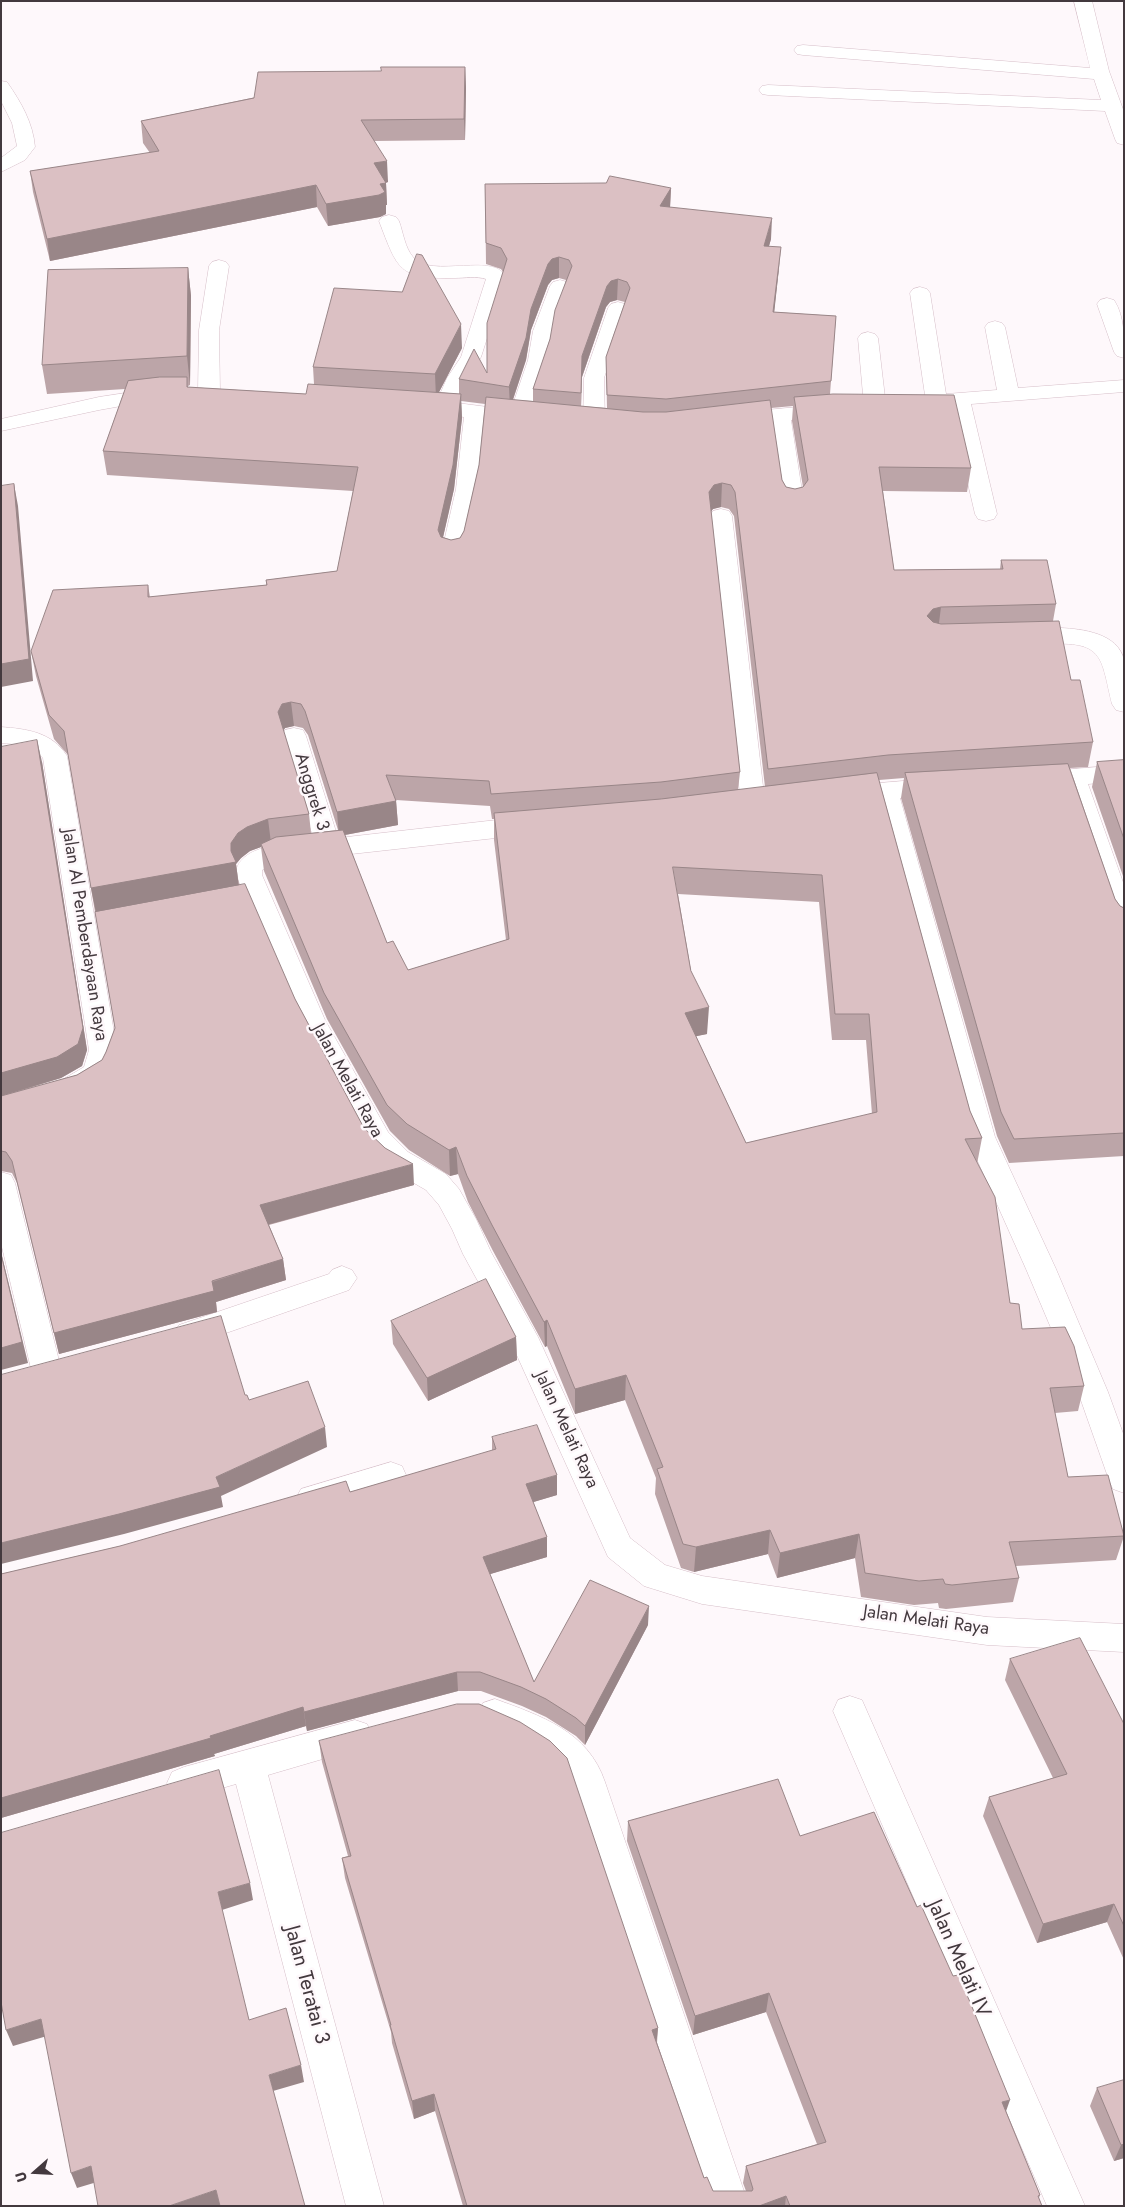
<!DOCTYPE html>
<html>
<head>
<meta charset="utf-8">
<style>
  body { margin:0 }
  #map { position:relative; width:1125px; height:2207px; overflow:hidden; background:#fef8fb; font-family:Jost,sans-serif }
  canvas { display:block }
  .frame { position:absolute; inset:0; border:2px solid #43393e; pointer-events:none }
  .north { position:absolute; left:10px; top:2147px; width:50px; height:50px; -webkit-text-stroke:4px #fef8fb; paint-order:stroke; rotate:251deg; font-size:14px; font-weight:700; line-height:20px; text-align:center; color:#43393e }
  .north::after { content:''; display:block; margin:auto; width:18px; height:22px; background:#43393e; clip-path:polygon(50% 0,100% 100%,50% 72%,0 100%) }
</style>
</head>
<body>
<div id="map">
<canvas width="1125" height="2207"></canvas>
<div class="frame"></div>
<div class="north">U</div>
</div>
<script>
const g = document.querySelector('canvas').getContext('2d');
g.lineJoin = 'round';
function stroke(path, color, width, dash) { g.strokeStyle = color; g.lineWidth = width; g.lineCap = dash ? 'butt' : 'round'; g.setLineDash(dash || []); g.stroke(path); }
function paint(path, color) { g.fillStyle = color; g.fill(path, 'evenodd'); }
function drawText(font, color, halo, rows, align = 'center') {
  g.font = font + ' Jost,sans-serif'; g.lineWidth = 5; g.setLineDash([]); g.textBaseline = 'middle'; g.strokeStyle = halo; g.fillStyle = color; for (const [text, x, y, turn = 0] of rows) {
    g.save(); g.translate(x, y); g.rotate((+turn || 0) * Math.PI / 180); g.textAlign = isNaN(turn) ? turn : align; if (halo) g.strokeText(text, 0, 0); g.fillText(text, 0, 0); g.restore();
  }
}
const minor = new Path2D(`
  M1074 1H1092L1109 71 1124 112V145L1117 143 1115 139 1105 111 768 95 762 94 759 90 762 86 768 85 1101 100 1094 79 803 55 797 54 794 50 797 46 803 45 1090 68Z
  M1 81 7 82C21 102 33 123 35 147L25 160 1 172V158L17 146 12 123 1 101Z
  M389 215 396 217 399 221C403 232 405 248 413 257 430 280 499 250 506 279L481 357 467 378 457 403 511 410 528 360 533 331 550 286 553 282 560 280 567 282 570 286 553 331 548 360 531 417 528 422 519 423 485 419 478 489 463 555 460 560 452 562 444 560 441 555 456 489 464 417 417 410 413 406 417 402 424 400 437 401 447 378 461 357 486 279C477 276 465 278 455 278 398 279 398 270 379 221L382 217Z
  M219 260 226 262 229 266 219 330 220 393 216 397 209 399 202 397 198 393 199 330 209 266 212 262Z
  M920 287 927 289 930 293 946 394 997 390 985 327 988 323 995 321 1002 323 1005 327 1018 388 1124 380V392L971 404 997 514 994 519 986 521 978 519 975 514 950 406 919 408 912 406 908 402 912 398 925 395 910 293 913 289Z
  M1107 298 1114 300C1125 317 1124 338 1124 358L1117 356 1114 352 1097 304 1100 300Z
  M618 302 625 304 628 308 604 378 605 424 602 429 594 430 586 429 583 424 584 378 608 308 611 304Z
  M868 332 875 334 878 338 886 406 882 410 875 412 868 410 864 406 858 338 861 334Z
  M159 388 166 390 170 394 166 398 99 410 1 431V419L99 397Z
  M829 404 836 406 840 410 836 414 791 420 804 504 801 509 793 511 785 509 782 504 770 422 735 425 727 424 724 419 727 414 735 413Z
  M721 509 729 511 732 516 765 804 762 810 753 812 744 810 741 804 710 516 713 511Z
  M1061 628C1082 629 1118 633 1124 660 1125 674 1124 697 1124 712L1116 710 1112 704C1101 660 1105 641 1051 644 1039 644 1027 646 1016 643L1012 638 1016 633Z
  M1 727C27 729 52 732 67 756L117 1050 105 1080 81 1095 1 1118V1098L62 1080 84 1067 89 1050 43 758C31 745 18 744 1 743Z
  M294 728 303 730 306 736 338 838 532 816 541 819 544 825 541 831 532 834 279 862 262 870V875L325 1020 388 1132 408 1152 446 1174 459 1189 476 1219 491 1252 538 1337 630 1538 665 1565 702 1576 987 1617 1124 1624V1652L987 1645 702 1604 644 1586 608 1557 510 1340 463 1254 452 1229 439 1205 426 1190 388 1168 368 1148 299 1020 236 875C236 844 291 843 314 840L282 736 285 730Z
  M1124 765V781L1088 784 1124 885V932L1115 929 1111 923 1064 786 1035 788 1026 786 1023 780 1026 774 1035 772Z
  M940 778 949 780 952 786 949 792 900 798 995 1137 1056 1269 1108 1392 1124 1436V1493L1113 1489 1109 1480 1078 1392 1026 1269 967 1137 876 800 843 802 834 800 831 794 834 788 843 786Z
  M1 1172 11 1175 15 1183 62 1373 58 1382 47 1385 36 1382 32 1373 1 1243Z
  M342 1266 352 1270 357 1278 349 1290 189 1346 179 1343 174 1334 179 1325 329 1274 332 1270Z
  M391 1462 402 1466 406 1475 402 1484 312 1511 301 1507 296 1498 301 1489Z
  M850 1696 862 1700 1085 2206H1047L833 1711 838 1700Z
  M495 1699C541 1716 588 1731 605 1782L749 2206H711L570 1778C550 1750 514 1737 483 1725L478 1714 483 1703Z
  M355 1720 367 1724 372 1735 367 1746 268 1775 384 2206H346L236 1784 184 1799 172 1794 167 1783 172 1772 184 1767Z`);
const wall = new Path2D(`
  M465 67 466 88 465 140 374 141 388 182 386 183 387 205H386V214L380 217 328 226 317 207 50 261 33 192 30 171 150 153 143 143 141 121 381 71Z
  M485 184 671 188 670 207 771 239 769 246 779 268 774 312 836 316 830 394 971 468 967 492 883 491 894 570 1000 569 1001 560 1056 604 1053 621 1071 680 1093 742 1088 767 1070 768 1115 899 1120 906 1124 908V1156L1009 1163 997 1136 901 798 904 778 879 780 970 1111 982 1138 977 1164 1010 1303 1022 1329 1084 1386 1078 1411 1055 1413 1068 1477 1124 1536 1116 1560 1016 1566 1019 1578 1013 1602 946 1609 939 1608 938 1603 914 1605 861 1597 855 1558 777 1578 768 1554 694 1572 681 1568 655 1494 656 1478 625 1400 575 1414 547 1346 545 1347 493 1251 468 1202 458 1174 450 1176 409 1150 390 1131 327 1019 264 871 261 847 250 851 241 858 236 864 239 885 295 999 364 1128 414 1185 269 1225 283 1259 286 1280 216 1302 217 1312 213 1313 59 1354 17 1183 12 1173 1 1171V747L42 762 87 1050 82 1066 61 1078 4 1096 77 1075 102 1060 106 1052 115 1028 68 755 54 739 36 676 31 651 148 585 150 597 266 585V580L337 571 353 491 107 475 103 451 125 389 47 394 42 365 188 268 191 296 190 385 188 386V387L306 394 314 384 313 367 462 348 439 392 459 394V379L487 373 503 272 501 269 486 264ZM559 278 566 280 550 339 533 389V401L513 400 526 360 531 330 548 285 552 280ZM617 300 625 302 606 357 607 408 581 406 582 377 606 307 610 302ZM461 401 485 404 479 465 464 531 460 538 451 540 443 537 454 489 462 418ZM793 406 792 421 803 487 795 489 786 487 782 480 771 408ZM721 507 729 509 734 516 765 787 738 790 740 772 711 511 713 509ZM294 726 303 728 308 735 338 830 311 833 309 814 283 731 285 728ZM396 800 490 806 492 819H494V840L506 940 408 970 387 943 345 835 398 825ZM678 894 819 902 832 1040H866L872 1114 746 1143 696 1036 707 1034 691 971Z
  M1124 760V879L1092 787 1097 762Z
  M391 1321 516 1337 517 1360 428 1401 393 1344Z
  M492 1437 557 1495 533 1502 547 1537V1557L490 1574 534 1682 648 1625 585 1745 576 1736 546 1717 522 1706 481 1691H458L307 1731 306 1726 214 1754 215 1756 1 1818V1574L350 1492 492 1451Z
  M1010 1659 1124 1724V1960L1107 1922 1037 1943 983 1816 989 1797 1053 1778 1005 1680Z
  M319 1741 658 2028 657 2043 704 2178 713 2191H746L743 2183 746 2166 817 2144 766 2012 693 2035 627 1841 628 1821 800 1836 1006 2111 1040 2195 1039 2198 1042 2206H463L435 2111 414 2119 392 2043 391 2032 345 1878 342 1858 348 1856 322 1762Z
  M1124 2080V2158L1114 2161 1090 2106 1097 2088Z`);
const shadedWall = new Path2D(`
  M465 67 466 88 465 140 464 119Z
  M387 161 388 182 376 185 374 163Z
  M386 183 387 205H386V214L380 217 328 226 326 204 380 184Z
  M316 185 317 207 50 261 47 239Z
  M671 188 670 208 660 206Z
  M772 218 771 239 763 267 764 246Z
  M781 247 779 268 772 333 773 312Z
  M559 257V278L552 280 548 285 531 330 526 360 510 408 509 387 531 309 548 264 552 259Z
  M188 268 191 296 190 385 187 356Z
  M618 279 617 300 610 302 606 307 582 377 581 414 582 356 607 286 611 281Z
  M461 324 462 348 436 398 435 374Z
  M461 394 462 418 454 489 439 555 438 530Z
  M722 483 721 507 713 509 708 516 709 492 714 485Z
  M14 484 18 506 33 681 1 687V664Z
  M941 607 938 631 927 616 933 609Z
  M291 702 294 726 285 728 280 737 278 712 282 704Z
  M37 740 42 762 87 1050 82 1066 61 1078 1 1096V1073Z
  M396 801 398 825 339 836 337 812Z
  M268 819 271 843 261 844V847L250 851 241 858 236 864 239 887 96 913 91 888 231 851V843L238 833 247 827Z
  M709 1007 707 1034 683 1039 685 1013Z
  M456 1147 458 1174 450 1176 449 1150Z
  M413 1164 414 1185 263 1226 260 1205Z
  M1 1252 28 1363 1 1370Z
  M283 1259 286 1280 216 1302 217 1312 59 1354 54 1333Z
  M547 1320V1346L545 1347 544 1322Z
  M516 1337 517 1360 428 1401 427 1378Z
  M626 1375 625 1400 575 1414V1389Z
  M325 1427 327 1447 221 1496 223 1507 124 1534 1 1564V1543L216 1477Z
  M557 1475V1495L527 1504 526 1484Z
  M770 1530 768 1554 694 1572 696 1547Z
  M859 1534 855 1558 777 1578 780 1553Z
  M547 1537V1557L484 1576 483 1557Z
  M649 1606 648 1625 585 1745V1726Z
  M457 1672 458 1691 307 1731 304 1712Z
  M303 1707 306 1726 214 1754 215 1756 1 1818V1798Z
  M250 1883 253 1900 222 1910 218 1892Z
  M1114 1904 1107 1922 1037 1943 1043 1924Z
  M769 1993 766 2012 693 2035 695 2016Z
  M41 2019 47 2036 13 2046 6 2030Z
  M658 2028 656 2046 652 2030Z
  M301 2065 304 2082 273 2091 269 2075Z
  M434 2094 435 2111 414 2119 412 2101Z
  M1010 2100 1004 2117 1002 2102Z
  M1124 2144V2158L1114 2161 1121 2145Z
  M91 2166 97 2182 77 2188 71 2173Z
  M216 2190 220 2205 219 2206H169Z
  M786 2196 785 2206H759Z`);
const building = new Path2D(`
  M381 67H465L464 119 361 120 387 161 374 163 386 183 380 184 385 192 379 195 326 204 316 185 47 239 30 171 159 151 141 121 254 98 258 72 381 71Z
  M610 176 671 188 660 206 772 218 764 246 781 247 773 312 836 316 831 381 666 399 607 395 606 357 630 288 627 282 618 279 611 281 607 286 582 356 581 393 533 389 550 339 555 310 572 266 569 260 559 257 552 259 548 264 531 309 526 338 509 387 459 379 474 349 487 373V323L507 259 501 248 486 243 485 184 606 183Z
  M417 254 422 255 461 324 435 374 313 367 334 288 402 292Z
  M188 268 187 356 42 365 48 270Z
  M160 377H187V387L306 394 308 384 461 394 453 465 438 530 441 537 451 540 460 538 464 531 479 465 486 397 643 412H666L770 400 782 480 786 487 795 489 803 487 808 480 794 397 833 394 954 395 971 468 879 467 894 570 1003 569 1001 560H1047L1056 604 941 607 933 609 927 616 933 622 941 624 1059 621 1071 680H1080L1093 742 888 755 768 769 735 492 731 485 722 483 714 485 709 492 740 772 661 782 491 794 489 781 386 775 396 801 337 812 305 711 301 704 291 702 282 704 278 712 309 814 268 819 247 827 238 833 231 843V851L236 862 91 888 64 731 49 715 31 651 53 590 148 585V597L267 585 266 580 337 571 358 467 103 451 128 381Z
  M14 484 29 659 1 664V486Z
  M37 740 83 1028 78 1044 57 1057 1 1073V747Z
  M1124 760V839L1097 762Z
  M1068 764 1115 899 1120 906 1124 908V1133L1014 1139 1001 1112 905 773Z
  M877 773 970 1111 982 1138 965 1139 995 1197 1010 1303 1019 1304 1022 1329 1065 1327 1074 1346 1084 1386 1050 1388 1068 1477 1108 1475 1124 1536 1009 1542 1019 1578 952 1585 945 1584 943 1579 919 1581 865 1573 859 1534 780 1553 770 1530 696 1547 683 1544 657 1469 663 1467 626 1375 575 1389 547 1320 544 1322 492 1225 467 1176 456 1147 449 1150 407 1124 387 1105 324 993 261 844 276 837 343 830 387 943 393 941 408 970 509 939 494 813 661 799ZM673 867 822 875 835 1014H869L877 1112 746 1143 685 1013 709 1007 691 971Z
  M245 884 295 999 364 1128 385 1148 413 1164 260 1205 283 1259 212 1281 214 1291 210 1292 54 1333 12 1161 6 1152 1 1151V1096L77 1075 102 1060 106 1052 115 1028 95 912Z
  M1 1254 22 1342 1 1348Z
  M486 1279 516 1337 427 1378 391 1321Z
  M221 1316 245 1395H247L249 1400 308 1381 325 1427 216 1477 220 1487 119 1514 1 1543V1375Z
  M537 1425 557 1475 526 1484 547 1537 483 1557 534 1682 590 1580 649 1606 585 1726 576 1718 546 1699 521 1687 480 1672H457L304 1712 303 1707 210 1736 211 1738 1 1798V1574L120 1546 346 1481 350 1492 496 1449 492 1437Z
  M1080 1638 1124 1724V1926L1114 1904 1043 1924 989 1797 1067 1774 1010 1659Z
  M457 1704H479L520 1722 550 1741 567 1758 658 2028 652 2030 704 2178 707 2177 713 2191H752L753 2189 746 2166 826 2142 769 1993 695 2016 628 1821 778 1779 800 1836 874 1812 917 1907 921 1905 953 1976 958 1975 970 2002 1010 2100 1002 2102 1040 2195 1038 2196 1042 2206H790L786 2196 759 2206H467L434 2094 412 2101 390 2025H391L342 1858 351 1856 319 1741Z
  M219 1770 250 1883 218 1892 249 2020 286 2008 301 2065 269 2075 305 2206H220L216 2190 169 2206H98L91 2166 71 2173 41 2019 6 2030 1 2002V1833Z
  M1124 2080V2144L1121 2145 1097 2088Z`);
const streetNames = [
  ["Anggrek 3",311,792,73],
  ["Jalan Al Pemberdayaan Raya",84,935,81],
  ["Jalan Melati Raya",347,1081,61],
  ["Jalan Melati Raya",566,1430,65],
  ["Jalan Melati Raya",926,1621,8]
];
const nearStreetnames = [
  ["Jalan Melati IV",958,1959,66],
  ["Jalan Teratai 3",306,1985,75]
];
stroke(minor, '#d6bec8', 1);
paint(minor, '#fff');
paint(wall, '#bca5a8');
paint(shadedWall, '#998688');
paint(building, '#dbc0c3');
stroke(building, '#998688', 1);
drawText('18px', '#43393e', '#fef8fb', streetNames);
drawText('21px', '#43393e', '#fef8fb', nearStreetnames);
</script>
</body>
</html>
